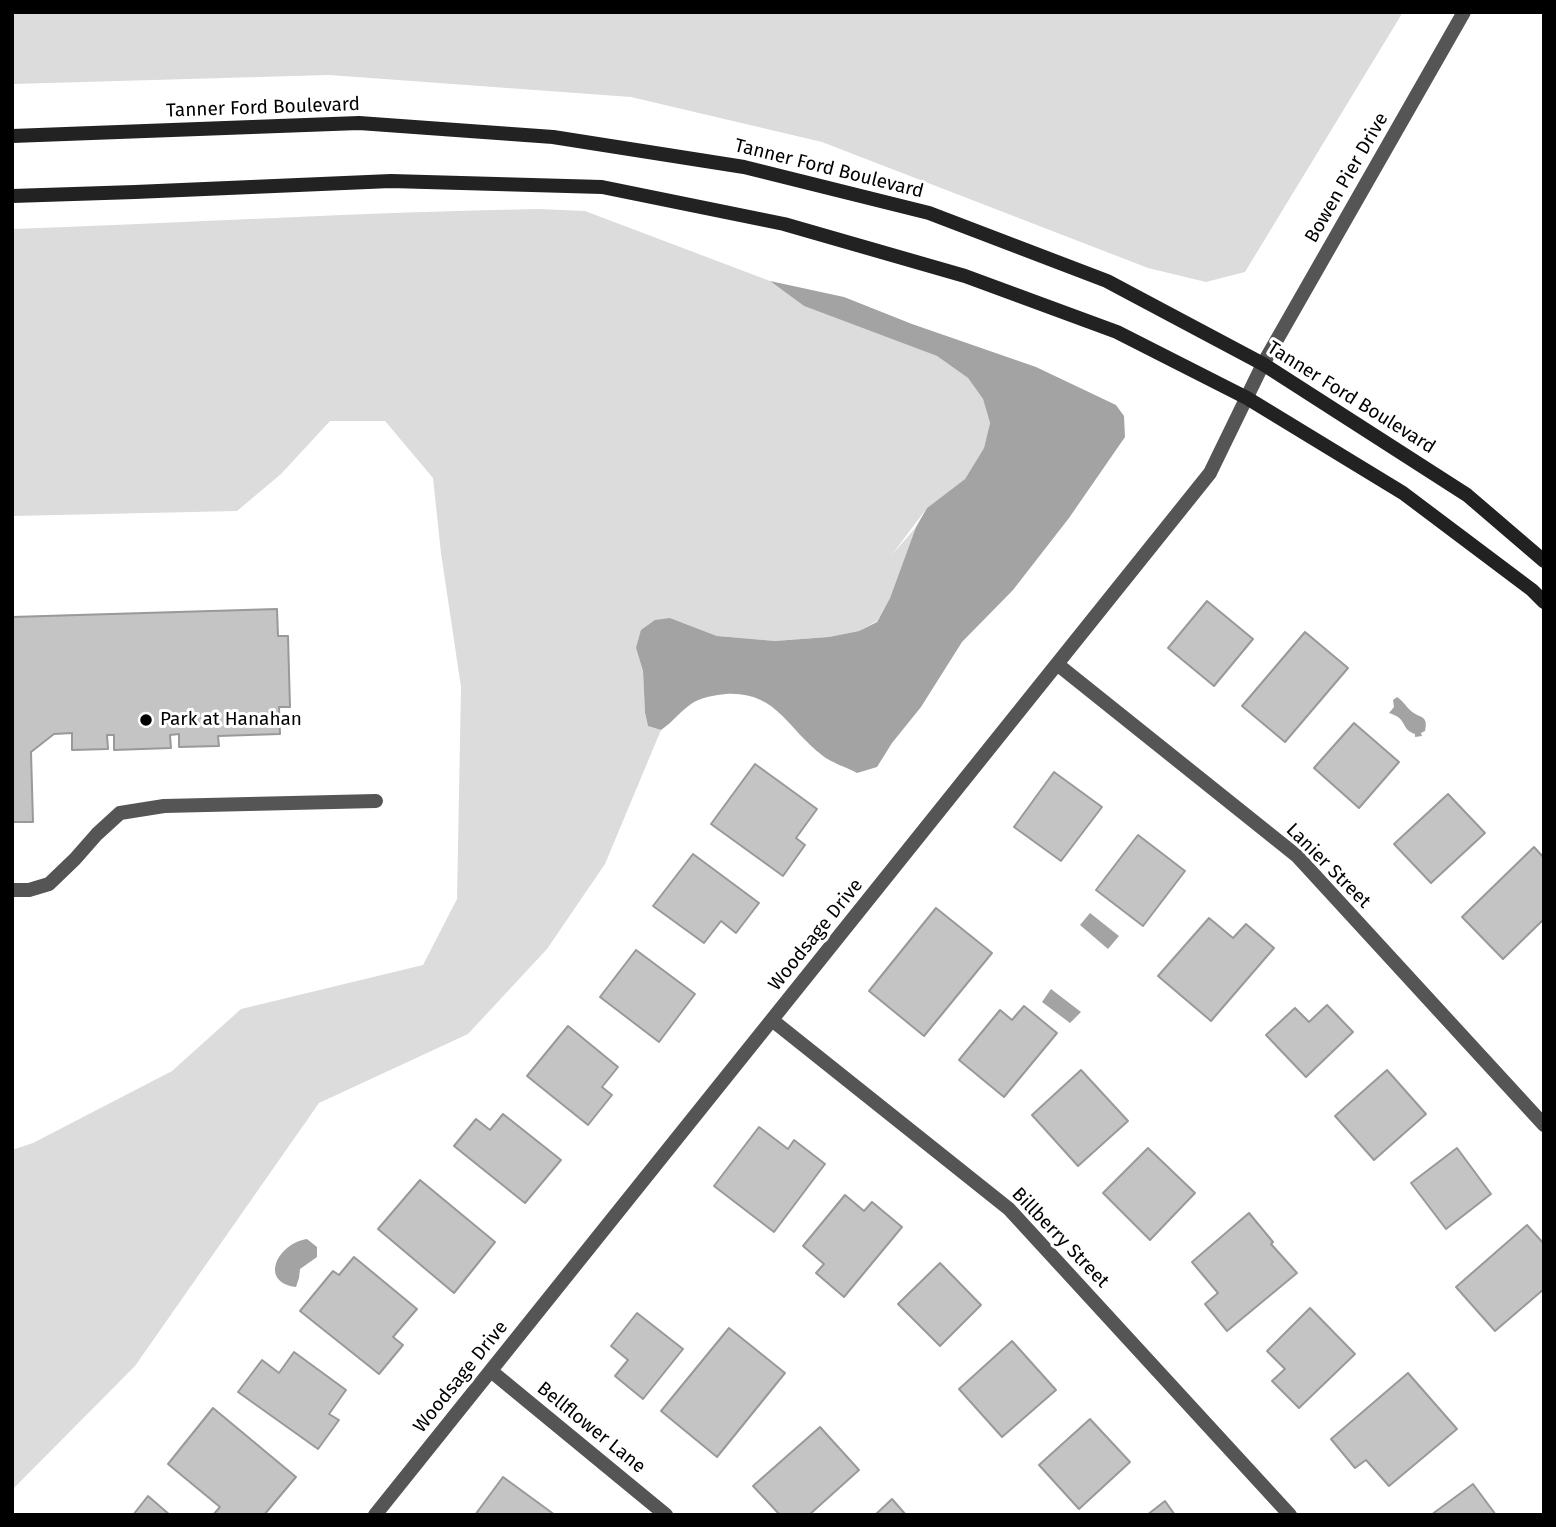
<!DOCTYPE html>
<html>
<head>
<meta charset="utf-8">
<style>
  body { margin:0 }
  #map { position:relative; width:1556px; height:1527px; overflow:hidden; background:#fff; font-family:"Fira Sans",sans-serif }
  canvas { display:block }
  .frame { position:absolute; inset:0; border:14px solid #000; pointer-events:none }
</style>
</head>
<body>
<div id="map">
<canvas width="1556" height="1527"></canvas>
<div class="frame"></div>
</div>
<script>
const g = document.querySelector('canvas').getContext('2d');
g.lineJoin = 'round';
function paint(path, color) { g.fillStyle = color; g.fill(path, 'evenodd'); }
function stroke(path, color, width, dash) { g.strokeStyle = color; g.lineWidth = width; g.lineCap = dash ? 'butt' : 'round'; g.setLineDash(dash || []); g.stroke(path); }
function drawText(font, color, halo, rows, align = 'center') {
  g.font = font + ' "Fira Sans",sans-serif'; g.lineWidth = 6; g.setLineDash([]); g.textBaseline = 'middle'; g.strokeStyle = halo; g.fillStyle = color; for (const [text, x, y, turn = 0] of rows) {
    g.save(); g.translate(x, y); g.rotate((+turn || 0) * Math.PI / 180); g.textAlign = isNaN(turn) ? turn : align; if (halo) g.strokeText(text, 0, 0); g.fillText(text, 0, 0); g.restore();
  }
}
const green = new Path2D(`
  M12 12H1403L1245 272 1206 282 1148 268 822 142 631 97 329 75 12 84Z
  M539 209 585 211 770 281 804 306 937 356 968 378 983 399 990 423 984 448 965 479 927 508 891 556 916 527 890 598 877 621 859 631 829 637 775 641 717 636 670 618 636 648 643 671 645 714 648 726 661 730 605 864 547 949 468 1034 319 1103 135 1366 12 1490V1150L33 1143 172 1071 241 1009 423 965 457 899 461 687 441 553 433 478 385 421H330L281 474 237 511 12 516V229C188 223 363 212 539 209Z`);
const water = new Path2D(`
  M770 281 844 297 912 324 1036 367 1116 405 1124 416 1125 437 1069 518 1013 590 962 642 921 707 892 743 877 767 857 773C846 767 832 763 823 756 788 730 777 691 726 694 715 695 704 697 694 702 681 710 673 722 661 730L648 726 645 713 643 671 636 648 641 630 655 620 670 618 717 636 775 641 829 637 859 631 877 622 890 598 916 527 927 508 965 479 984 448 990 423 983 399 968 378 937 356 804 306Z
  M1397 697C1403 701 1405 705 1410 710 1419 719 1429 714 1425 731L1421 733 1422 736 1415 737V734C1403 730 1406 723 1398 717 1395 715 1392 714 1389 713L1394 707 1393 700Z
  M1090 913 1119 936 1108 949 1080 925Z
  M1051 989 1081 1012 1070 1023 1042 1002Z
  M307 1239 317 1247V1257L300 1269 299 1278 296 1287C258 1282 278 1243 307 1239Z`);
const building = new Path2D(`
  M1207 601 1253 639 1214 686 1168 648Z
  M277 609 278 636H288L290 707H279L280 734 218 736 219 746 179 747V734L170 735 171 748 114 750V735H107L108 749 72 750V733L54 734 31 752 33 822H12V617Z
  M1305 632 1348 668 1285 742 1242 706Z
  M1354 723 1399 762 1359 808 1314 768Z
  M755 764 817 809 796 838 805 845 783 876 711 824Z
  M1054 772 1102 807 1061 861 1014 827Z
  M1448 794 1485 833 1431 883 1394 844Z
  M1138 835 1185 871 1143 926 1096 890Z
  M1534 847 1544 858V919L1503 959 1462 917Z
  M693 854 759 903 736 933 721 921 704 943 653 906Z
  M936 908 992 953 924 1036 869 991Z
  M1209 918 1233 938 1246 924 1274 948 1211 1021 1158 976Z
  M636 950 695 994 659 1042 600 997Z
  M1327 1005 1353 1032 1306 1077 1266 1035 1295 1008 1309 1022Z
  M1024 1006 1057 1033 1004 1097 959 1060 1000 1010 1012 1020Z
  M568 1026 618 1067 602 1087 612 1095 588 1125 527 1076Z
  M1081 1070 1128 1121 1078 1166 1032 1115Z
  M1387 1070 1426 1114 1374 1160 1335 1116Z
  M503 1114 561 1160 525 1203 454 1146 476 1119 490 1130Z
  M759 1127 788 1149 794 1140 825 1164 774 1232 714 1186Z
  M1148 1148 1195 1193 1150 1240 1103 1193Z
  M1457 1148 1491 1194 1446 1229 1411 1183Z
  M420 1180 495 1242 454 1293 378 1229Z
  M845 1195 864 1211 872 1202 902 1227 844 1297 816 1273 824 1264 803 1246Z
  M1249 1213 1273 1242 1271 1244 1297 1273 1227 1331 1205 1304 1218 1293 1192 1262Z
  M1527 1225 1544 1244V1289L1495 1331 1456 1287Z
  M354 1257 417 1309 393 1337 403 1345 379 1374 300 1311 333 1271 339 1275Z
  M940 1263 981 1305 940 1346 898 1304Z
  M1310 1308 1355 1354 1299 1408 1272 1381 1285 1369 1267 1351Z
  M637 1313 683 1349 643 1399 615 1376 628 1360 611 1346Z
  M729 1328 785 1373 717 1457 661 1411Z
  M1012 1341 1056 1390 1002 1437 959 1389Z
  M294 1352 346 1390 329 1414 339 1420 318 1449 238 1392 262 1360 279 1373Z
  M1408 1373 1457 1429 1389 1486 1366 1460 1355 1468 1331 1439Z
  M213 1408 296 1477 264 1515H213L220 1507 168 1464Z
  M1090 1419 1130 1462 1079 1509 1039 1465Z
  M820 1427 859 1470 809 1515H780L753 1486Z
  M503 1477 555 1515H475Z
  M1473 1484 1496 1515H1431Z
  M148 1496 170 1515H133Z
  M892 1499 906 1515H875Z
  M1165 1501 1175 1515H1147Z`);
const lane = new Path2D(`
  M12 890H29L49 884 75 859 97 834 120 813 164 806 376 801`);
const street = new Path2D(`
  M1057 664 1297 856 1544 1125
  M772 1020 1009 1209 1290 1515
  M491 1371 666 1515
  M375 1515 1210 473 1263 364 1464 12`);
const secondary = new Path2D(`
  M12 136 359 123 553 137 744 167 929 213 1107 281 1263 364 1467 495 1544 561
  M12 196 135 192 391 181 602 187 784 224 965 276 1117 332 1247 398 1403 493 1532 590 1544 602`);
const markers = [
  [146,720,7,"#000"]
];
const streetNames = [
  ["Tanner Ford Boulevard",263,108,-2],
  ["Tanner Ford Boulevard",829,169,14],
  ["Bowen Pier Drive",1347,178,-60],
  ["Tanner Ford Boulevard",1351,398,32],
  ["Lanier Street",1328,866,45],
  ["Woodsage Drive",816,935,-51],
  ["Billberry Street",1060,1238,46],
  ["Woodsage Drive",461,1377,-51],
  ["Bellflower Lane",591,1428,39]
];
const poiNames = [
  ["Park at Hanahan",160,720]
];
paint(green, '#dcdcdc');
paint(water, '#a3a3a3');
paint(building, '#c4c4c4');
stroke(building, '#999', 2);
stroke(lane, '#555', 14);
stroke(street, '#555', 14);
stroke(secondary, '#222', 14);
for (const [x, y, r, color] of markers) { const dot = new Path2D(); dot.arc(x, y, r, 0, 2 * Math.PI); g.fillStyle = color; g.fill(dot); stroke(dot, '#fff', 2.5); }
drawText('19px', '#000', '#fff', streetNames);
drawText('19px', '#000', '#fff', poiNames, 'left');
</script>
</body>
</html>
